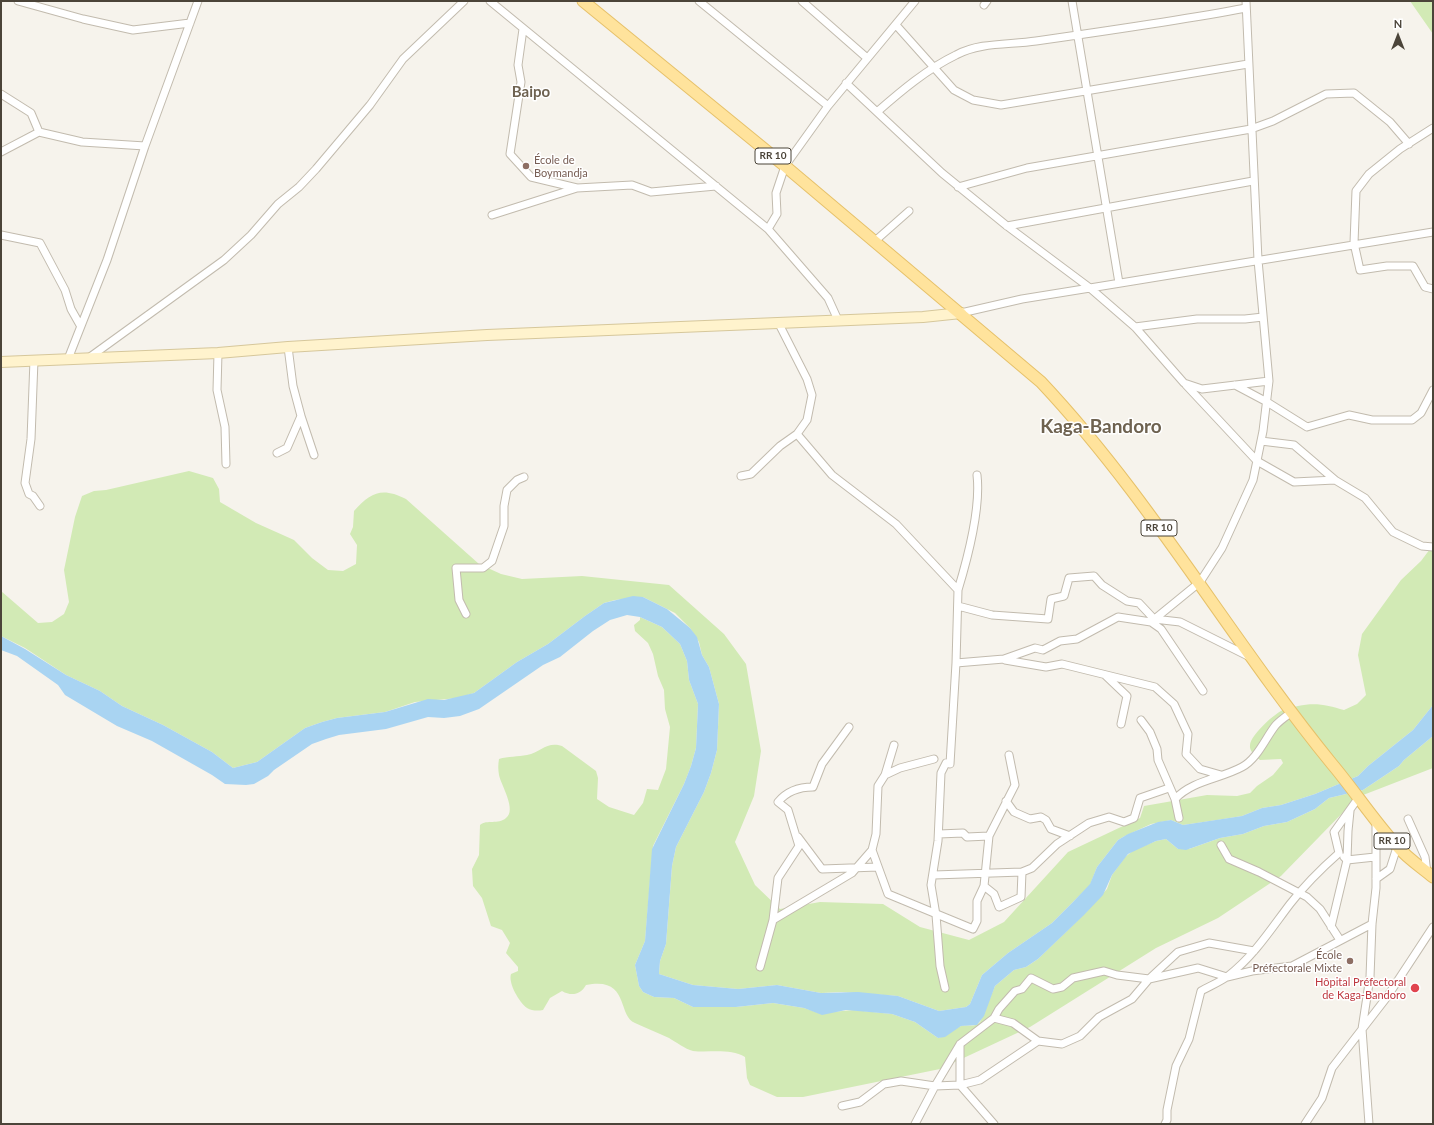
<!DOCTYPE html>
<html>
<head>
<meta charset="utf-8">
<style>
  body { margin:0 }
  #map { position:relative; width:1434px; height:1125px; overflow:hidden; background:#f6f3ec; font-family:Lato,sans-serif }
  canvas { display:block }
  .frame { position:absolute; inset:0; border:2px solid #4b4439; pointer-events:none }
  .north { position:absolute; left:1378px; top:16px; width:40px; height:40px; -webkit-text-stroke:3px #fff; paint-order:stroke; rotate:0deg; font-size:11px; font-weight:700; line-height:16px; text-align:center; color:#4b4439 }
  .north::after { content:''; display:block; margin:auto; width:14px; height:18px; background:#4b4439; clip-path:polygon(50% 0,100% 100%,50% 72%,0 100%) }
</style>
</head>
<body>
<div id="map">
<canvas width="1434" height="1125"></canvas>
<div class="frame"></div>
<div class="north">N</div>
</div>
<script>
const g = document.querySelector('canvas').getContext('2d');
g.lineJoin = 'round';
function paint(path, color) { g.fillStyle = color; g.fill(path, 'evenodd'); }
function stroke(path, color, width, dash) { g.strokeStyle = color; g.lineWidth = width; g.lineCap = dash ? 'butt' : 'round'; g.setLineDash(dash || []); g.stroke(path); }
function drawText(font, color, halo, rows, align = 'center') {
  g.font = font + ' Lato,sans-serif'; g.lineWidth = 3; g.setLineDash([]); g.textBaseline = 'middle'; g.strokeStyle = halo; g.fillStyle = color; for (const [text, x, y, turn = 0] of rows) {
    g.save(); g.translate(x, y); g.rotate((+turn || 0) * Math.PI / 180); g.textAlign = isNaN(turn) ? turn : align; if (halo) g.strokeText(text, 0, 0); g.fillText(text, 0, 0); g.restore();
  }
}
const green = new Path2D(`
  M1410 1H1433V34Z
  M189 471 213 478 219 489 220 502 256 523 294 540 312 558 328 570 343 571 356 564 357 545 350 534 353 527 354 511C371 492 382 487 406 499L479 564 501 574 522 579 582 576 669 585 724 634 746 664 761 751 754 796 735 842 755 885 780 909 820 902 883 904 920 927 969 940 1004 922 1068 852 1140 818 1144 806 1207 795 1237 796 1250 793 1257 786 1273 775 1283 763 1281 759 1260 760C1255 756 1249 751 1250 745 1251 735 1272 716 1281 711 1285 708 1293 707 1298 706 1315 702 1328 705 1344 710L1357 704 1366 695 1358 655 1362 634 1401 580 1421 561 1433 545V705L1413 730 1368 766 1358 776 1315 794 1281 805 1262 808 1242 816 1217 820 1183 825 1171 820 1151 824 1123 837 1118 840 1097 867 1090 885 1052 923 1008 953 982 975 970 1004 966 1007 939 1011 898 996 841 992 821 993 777 985 738 989 693 985 659 974 660 961 666 944 672 866 676 847 704 792 711 773 717 750 719 704 709 667 702 655 699 642 690 628 675 613 643 597 615 600 604 603 585 616 548 644 517 662 474 693 458 698 415 702 385 712 337 718 322 722 305 728 257 762 233 768 212 752 163 725 122 706 100 691 66 675 25 648 1 636V591L38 623 52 622 64 614 69 602 64 570 75 517 82 496 94 491 106 490Z
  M640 617 662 627 680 644 687 661 689 680 698 704 696 748 691 766 684 784 653 846 645 941 635 965 639 986 643 992 654 997 674 998 693 1007H736L773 1003 804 1008 819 1013 854 1010 892 1014 915 1022 938 1038C947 1036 952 1030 961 1026 968 1024 974 1028 980 1022L995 986 1014 970 1026 967 1038 959 1073 925 1107 889 1112 875 1125 857 1134 850 1156 841 1166 839 1178 849H1189L1220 838 1243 834 1264 826 1287 822 1315 809 1329 798 1363 790 1399 766 1404 760 1433 736V768L1358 797 1281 876 1218 918 1156 948 1030 1027 940 1069 803 1097H777L750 1085 747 1078 745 1057C730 1048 709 1053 693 1051 685 1049 676 1042 669 1038 658 1033 646 1028 635 1023 617 1016 630 976 586 985 581 994 572 997 562 991L550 998 543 1010C538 1011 532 1011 527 1008 519 1002 508 983 511 974L518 971V967L506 953 510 943 502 930 491 926 482 898 473 886 472 869 479 855 480 825C487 819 498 825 506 818 517 810 501 785 499 775 498 769 498 765 499 759 508 756 518 757 527 755 541 752 547 741 562 746L596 771 598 778 597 799 609 807 634 815 643 803 647 789 658 790 666 769 670 727 665 709 664 690 658 676 653 654 648 643 635 631 634 625 640 620Z`);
const water = new Path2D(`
  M633 596 643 597 667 609 690 628 697 637 702 655 709 667 719 704 717 750 711 773 704 792 676 847 672 866 666 944 660 961 659 974 693 985 738 989 777 985 821 993 858 992 898 996 939 1011 966 1007 970 1004 982 975 1008 953 1052 923 1073 902 1090 884 1097 867 1118 840 1128 834 1158 822 1171 820 1183 825 1242 816 1262 808 1281 805 1315 794 1358 776 1368 766 1413 730 1433 705V736L1404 760 1399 766 1363 790 1329 798 1315 809 1287 822 1264 826 1243 834 1220 838 1186 850 1178 849 1166 839 1156 841 1128 854 1112 875 1103 895 1084 915 1038 959 1026 967 1014 970 995 986 984 1016 977 1025 961 1026 945 1037 938 1038 915 1022 892 1014 846 1010 822 1015 804 1008 773 1003 736 1007H693L674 998 654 997 643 992 639 986 635 965 645 941 652 849 684 784 691 766 696 748 698 704 689 680 687 661 680 644 662 627 640 617 627 615 610 620 593 631 560 657 543 665 479 709 460 716 444 718 428 717 386 729 339 735 326 739 312 744 274 770 268 776 254 784 246 785 225 784 212 775 152 741 117 726 65 695 58 685 17 656 1 650V636L25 649 66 675 100 691 122 706 163 725 212 752 233 768 257 762 305 728 322 722 337 718 385 712 428 699 444 700 474 693 517 662 548 644 585 616 604 603Z`);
const street = new Path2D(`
  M18 1 83 19 133 30 190 23
  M490 1 768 229 828 298 838 320
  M699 1 828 106
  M802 1 867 58
  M1072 1 1119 283
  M984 5 987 1
  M896 25 954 90 973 100 1001 105 1248 64
  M523 29 518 65 521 82 510 154 531 177 577 188
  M846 83 942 173 1007 226 1090 288 1135 327 1184 383 1202 389 1269 381
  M1 94 31 113 39 132
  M877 112C901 91 927 69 956 55 980 42 1010 45 1036 41 1106 31 1177 21 1246 8
  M1433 128 1400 149 1369 174 1356 191 1354 243 1360 270 1387 266H1413L1425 287 1433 289
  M1 152 39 132 82 142 145 146
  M958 187 1027 168 1251 129 1273 121 1326 94 1354 93 1390 122 1409 144
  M492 215 577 188 632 185 651 192 716 186
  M1007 226 1253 181
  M768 229 777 214 776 193 785 166 828 106 915 1
  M1 235 40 243 65 290 71 309 80 325
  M875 241 909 211
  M961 313 1022 299 1090 288 1433 232
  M1135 327 1197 319H1245L1263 317
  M218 353 217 390 225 427 226 464
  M90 357 224 260 251 235 278 204 299 187 316 169 370 105 403 59 464 1
  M68 359 107 260 145 146 198 1
  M34 360 31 439 25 483 29 494 33 496 40 506
  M1186 385 1257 461 1294 482 1335 480 1365 498 1393 532 1422 546 1433 547
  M1235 385 1267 402 1307 427 1349 415 1372 420H1412L1421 413 1433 390
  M301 416 314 455
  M797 434 832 475 896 524 958 590 956 663 950 764
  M1261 441 1294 445 1335 480
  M277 453 287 448 301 416 293 386 288 347
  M741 476 751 474 780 446 797 434 807 420 812 395 807 379 778 322
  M958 590C968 557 981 509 977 475
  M958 606 992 615 1048 619 1051 599 1064 596 1069 578 1094 576 1102 585 1127 601 1139 603 1154 619 1180 622 1250 657
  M466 614 459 600 456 568H483L492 561 504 526V506L507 490 517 480 524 477
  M1151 622 1200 582 1222 548 1253 480 1263 431 1269 381 1258 260 1246 1
  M1005 660 1046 667 1062 664 1155 687 1174 704 1188 734 1186 754 1200 769 1221 775
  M956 663 1004 659 1035 648 1043 650 1060 641 1077 639 1118 617 1151 622 1161 629 1203 691
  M1105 675 1127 696 1121 724
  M1141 720 1150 732 1157 749 1158 760 1175 799 1179 818
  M885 775 900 768 934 759
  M1175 799C1193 780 1220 779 1242 767 1257 759 1265 739 1275 726 1279 721 1286 717 1291 712
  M1006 801 1014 812 1030 819 1041 817 1046 820 1051 829 1070 836
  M1408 819 1425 857 1427 873
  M939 834 963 833 967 837 989 836
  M798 837 822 869 878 867
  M1221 845 1229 859 1259 872 1307 897 1320 909 1340 940
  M872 850 888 894 973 929 977 921V901L984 886 989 836 1015 785 1009 755
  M1344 857 1347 860 1375 857
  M934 875 1022 872 1032 868 1057 844 1089 823 1109 817 1124 822 1134 818 1140 798 1169 788
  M1376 879 1390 869 1397 847
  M984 886 994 894 999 907 1021 897 1022 872
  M773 920 778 878 799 846 788 810 778 802C787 791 798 787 813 787L822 764 849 727
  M1331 927 1347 860 1348 831 1350 811
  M760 967 773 920 852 873 872 850 876 834 878 786 885 775 894 745
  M945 988 940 966 936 915 931 885 938 841 941 773 946 763
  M994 1018 999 1009 1015 991 1022 989 1031 978 1053 989 1062 987 1073 978 1104 971 1117 975 1149 979 1198 968 1227 977 1252 971 1292 966 1372 924
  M960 1044V1085L994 1124
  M842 1106 860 1102 884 1084 890 1083 901 1081 935 1086 960 1085 980 1080 1038 1041 1062 1044 1080 1036 1099 1017 1132 999 1149 979 1178 952 1209 943 1254 951
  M915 1124 935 1086 960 1044 994 1018 1013 1023 1038 1041
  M1165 1124 1167 1120V1110L1176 1066 1189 1039 1201 991C1210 986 1220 982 1228 976 1254 956 1271 929 1290 904 1304 886 1322 868 1339 853L1334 832 1359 797
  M1305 1124 1322 1098 1332 1068 1387 997 1433 927
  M1369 1124 1362 1029 1370 977 1372 924 1376 888V822`);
const secondary = new Path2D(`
  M1 362 218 353 288 347 487 335 923 317 961 313`);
const primary = new Path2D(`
  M583 1 785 166 1041 382C1151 499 1231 640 1332 764 1354 790 1374 821 1397 846 1407 858 1421 867 1433 877`);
const markers = [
  [526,166,4,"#8d6e63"],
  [1350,961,4,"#8d6e63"],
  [1415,988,5,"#e0444e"]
];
const shields = [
  [773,156,36],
  [1159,528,36],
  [1392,841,36]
];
const shieldNames = [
  ["RR 10",773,156],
  ["RR 10",1159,528],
  ["RR 10",1392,841]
];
const educationNames = [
  ["École de",534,160],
  ["Boymandja",534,173],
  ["École",1342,955,"right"],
  ["Préfectorale Mixte",1342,968,"right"]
];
const healthNames = [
  ["Hôpital Préfectoral",1406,982],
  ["de Kaga-Bandoro",1406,995]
];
const districtNames = [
  ["Baipo",531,92]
];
const townNames = [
  ["Kaga-Bandoro",1101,427]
];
paint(green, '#d2eab5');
paint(water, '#a9d4f2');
stroke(street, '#c2bbae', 9);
stroke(secondary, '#d6c79b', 12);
stroke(primary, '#e6c16a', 13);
stroke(street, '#fff', 7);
stroke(secondary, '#fff3cd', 10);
stroke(primary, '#ffe39c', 11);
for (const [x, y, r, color] of markers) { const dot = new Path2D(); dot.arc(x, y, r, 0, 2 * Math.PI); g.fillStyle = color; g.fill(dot); stroke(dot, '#fff', 1.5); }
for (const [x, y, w] of shields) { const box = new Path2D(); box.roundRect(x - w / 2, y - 8, w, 16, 3); g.fillStyle = '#fff'; g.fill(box); stroke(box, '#4b4439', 1); }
drawText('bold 10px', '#4b4439', null, shieldNames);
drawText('11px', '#785e54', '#fff', educationNames, 'left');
drawText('11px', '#be3a42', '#fff', healthNames, 'right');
drawText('bold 15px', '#6e6250', '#fff', districtNames);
drawText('bold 19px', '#6e6250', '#fff', townNames);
</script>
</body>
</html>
